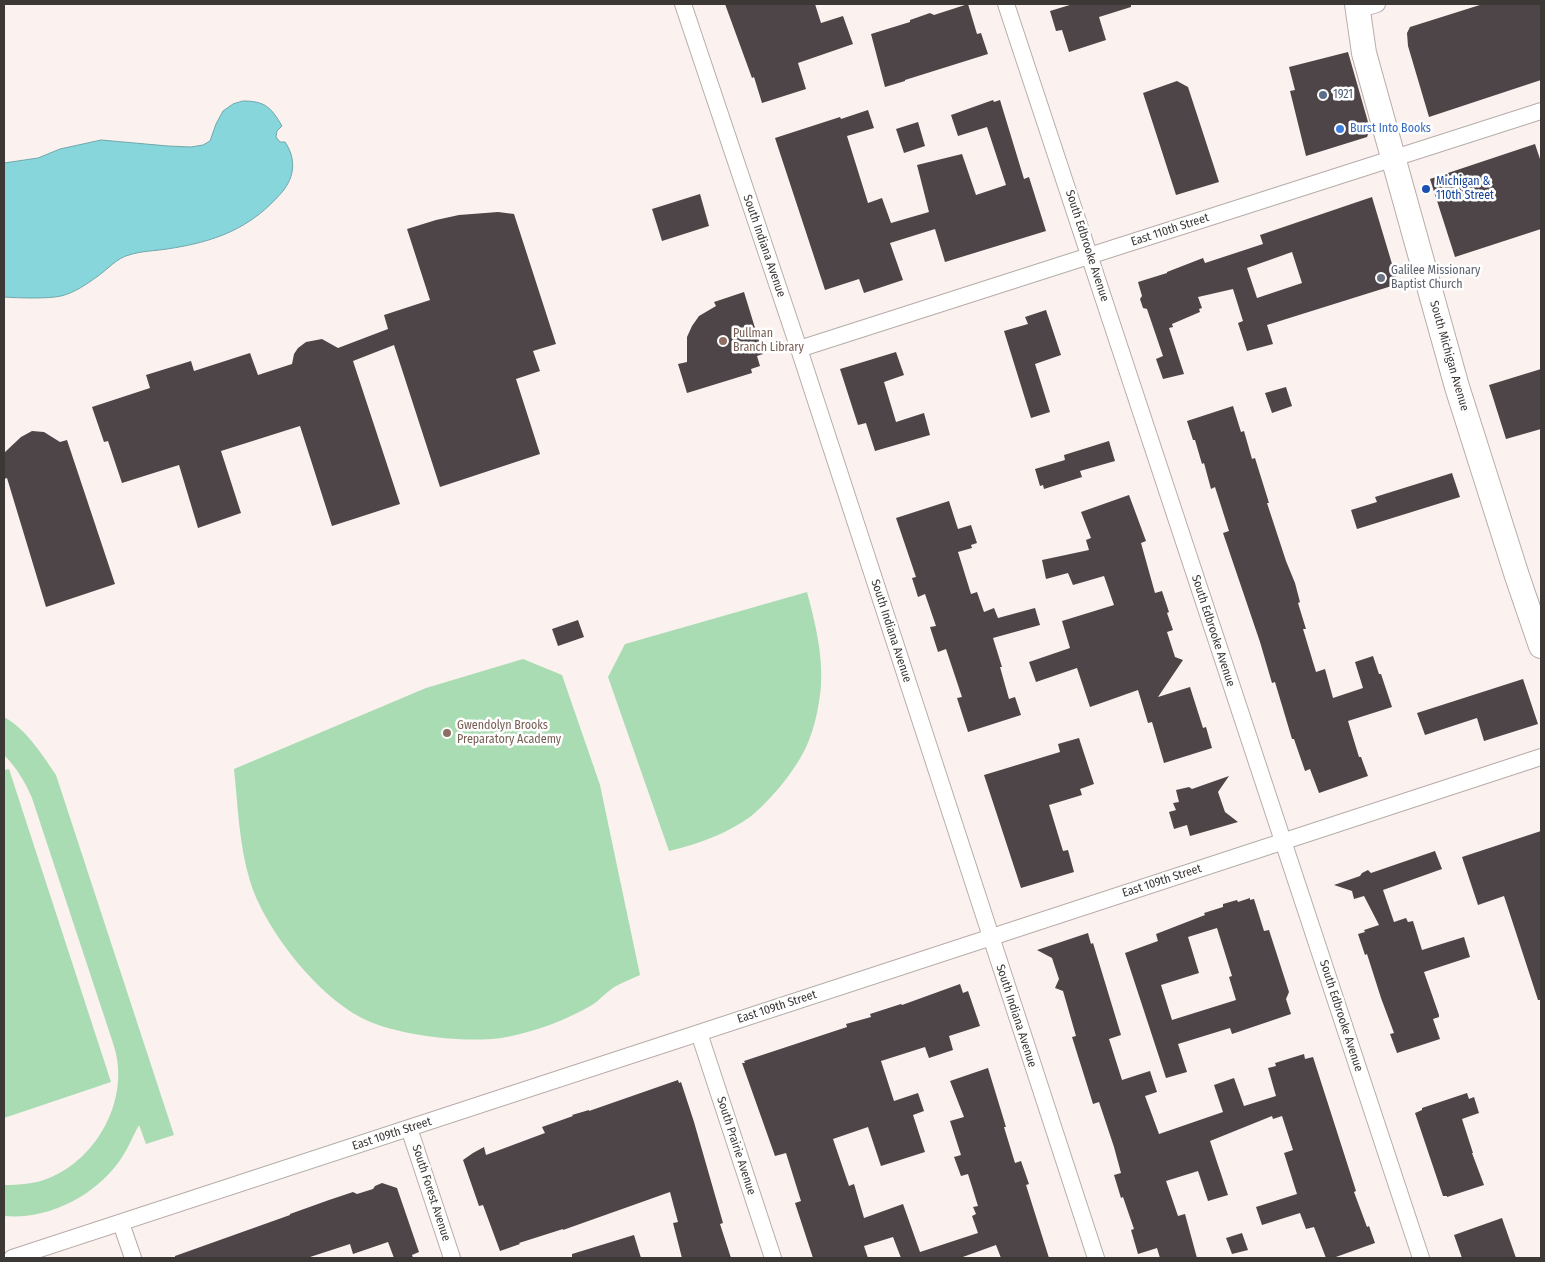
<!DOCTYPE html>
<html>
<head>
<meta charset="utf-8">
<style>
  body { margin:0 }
  #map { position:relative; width:1545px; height:1262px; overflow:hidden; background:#fbf1ee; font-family:"Fira Sans Condensed",sans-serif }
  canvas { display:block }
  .frame { position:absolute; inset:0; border:5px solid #3b3836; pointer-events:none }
</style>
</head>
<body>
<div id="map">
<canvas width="1545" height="1262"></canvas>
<div class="frame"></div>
</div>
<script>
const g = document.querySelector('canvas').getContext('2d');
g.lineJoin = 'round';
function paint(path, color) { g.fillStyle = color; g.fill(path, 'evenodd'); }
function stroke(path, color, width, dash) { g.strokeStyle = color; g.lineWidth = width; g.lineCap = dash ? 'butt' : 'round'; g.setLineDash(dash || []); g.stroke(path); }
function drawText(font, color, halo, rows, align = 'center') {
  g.font = font + ' "Fira Sans Condensed",sans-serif'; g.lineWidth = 5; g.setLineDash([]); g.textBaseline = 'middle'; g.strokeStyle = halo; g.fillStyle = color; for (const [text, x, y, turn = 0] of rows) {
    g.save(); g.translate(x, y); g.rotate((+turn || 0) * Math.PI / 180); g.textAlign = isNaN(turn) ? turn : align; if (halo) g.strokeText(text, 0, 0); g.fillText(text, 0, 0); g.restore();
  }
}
const green = new Path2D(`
  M807 592C815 622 823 654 821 686 819 706 815 727 807 745 796 770 771 800 750 817 726 834 698 844 669 851L608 677 625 644Z
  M523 659 562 675 600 785 640 975C632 979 623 982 616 986 607 991 600 1000 592 1005 566 1020 537 1031 507 1037 470 1044 400 1036 366 1020 319 998 265 930 250 881 239 845 238 806 234 769L426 688Z
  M4 717C27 730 41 753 56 775L174 1135 146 1144 139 1125C132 1138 127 1151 118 1163 93 1197 47 1220 4 1216V1185C19 1185 35 1184 49 1178 94 1160 125 1107 117 1059 116 1053 114 1046 112 1040L32 798C25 782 17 768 4 755Z
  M9 769 111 1082 4 1118V770Z`);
const water = new Path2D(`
  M243 101C265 101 271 107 282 126L277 131 276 137 280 142H285C296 158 295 176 283 191 251 229 214 242 167 249 154 251 141 251 129 255 117 258 108 269 98 276 87 284 74 293 61 296 48 299 17 298 4 297V163L38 158 60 149 101 140 168 146 191 147 203 145 210 141 216 124 223 111 233 104Z`);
const building = new Path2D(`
  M725 4H815L821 23 843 16 853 44 798 63 806 89 762 103 754 77 752 78Z
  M968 4 977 34 981 33 988 54 905 80V81L885 87 871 34 910 22V20L930 13 934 15Z
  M1073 4H1131V7L1099 17 1106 40 1069 52 1062 30 1056 31 1050 11Z
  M1483 4H1541V80L1429 117 1408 46 1407 33 1410 27Z
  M1348 52 1370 129 1367 137 1306 156 1290 91 1295 90 1289 67Z
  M1177 81 1188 87 1219 182 1176 195 1143 93Z
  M993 100 994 102 1000 100 1024 179 1029 177 1046 231 945 262 935 229 890 243 903 280 864 293 859 279 825 290 775 138 840 117 841 119 868 110 874 128 847 136 868 203 882 198 891 223 929 212 917 165 962 154 976 195 1006 185 987 127 958 136 951 115Z
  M918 122 925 146 904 153 896 129Z
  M1535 144 1541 162V229L1455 257 1430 179Z
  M700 194 709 226 662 241 652 209Z
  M1372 197 1398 284 1267 325 1273 344 1247 351 1238 323 1243 321 1233 289 1198 297 1202 308 1199 309 1200 312 1172 324 1173 327 1169 328 1184 374 1163 379 1156 359 1163 356 1147 309 1143 308 1140 299 1142 296 1138 282 1167 273V272L1203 258 1205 263 1263 244 1260 235ZM1292 252 1302 283 1257 298 1247 268Z
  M498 212 514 214 556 344 533 351 540 371 516 379 540 454 440 487 394 345 353 361 400 504 332 526 300 426 221 451 241 513 198 528 179 465 122 483 108 441 104 442 92 407 150 388 146 375 191 361 194 371 250 353 258 375 292 364 294 354 298 348 306 342 322 339 338 348 388 329 384 315 430 300 407 229 436 220 459 215Z
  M744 292 763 354 757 356 760 366 751 369 752 373 687 393 678 364 687 362V337L692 326 699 316 716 306 714 302Z
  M1046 310 1061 355 1035 364 1050 412 1031 418 1004 331 1028 324 1025 317Z
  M896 352 904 375 884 382 896 422 924 413 930 435 875 451 866 423 858 425 840 369Z
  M1541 369V429L1506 439 1489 385Z
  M1286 387 1292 406 1272 413 1265 393Z
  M1233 406 1241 432 1244 431 1252 459 1255 458 1269 503H1267L1286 561 1295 583 1300 602 1298 603 1306 629H1303L1316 672 1325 669 1333 698 1363 688 1355 662 1373 656 1379 674H1381L1392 707 1348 721 1359 757H1361L1368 776 1319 793 1310 769 1305 771 1294 739H1292L1275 682 1272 683 1260 642 1223 533 1229 531 1215 487 1211 489 1204 463 1202 464 1195 440H1193L1187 421Z
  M32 431 44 432 60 442 67 440 115 584 46 607 7 478 4 479V453L21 437Z
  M1109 441 1115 461 1080 471 1082 477 1044 489 1043 485 1040 486 1035 469 1065 460 1064 455Z
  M1452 473 1460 497 1357 529 1351 510 1377 502 1375 497Z
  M1129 495 1146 541 1141 543 1155 593 1162 591 1169 612 1167 613 1173 630 1167 632 1175 657 1183 660 1158 697 1190 687 1203 728 1206 727 1212 748 1164 763 1152 722 1148 723 1138 690 1090 707 1077 668 1036 682 1029 662 1070 648 1062 621 1114 605 1104 576 1073 585 1068 573 1046 579 1042 560 1089 550 1086 540 1091 538 1081 512Z
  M949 501 958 529 971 525 977 543 971 545 972 548 958 552 971 594 977 592 984 612 994 608 998 618 1035 608 1040 625 993 638 1002 667H1000L1009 699 1015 697 1021 715 968 732 957 698 962 697 946 649 938 652 930 627 936 626 925 594 918 597 912 578 916 577 896 518Z
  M578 620 584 637 558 646 552 629Z
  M1523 679 1538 724 1484 741 1477 718 1425 735 1417 713Z
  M1079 738 1094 784 1080 789 1082 795 1049 805 1063 851 1068 850 1074 872 1021 888 984 775 1060 752 1058 744Z
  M1229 776 1218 792 1225 812 1238 822 1190 836 1187 825 1174 829 1169 812 1176 810 1173 803 1179 802 1176 790 1189 787 1192 789Z
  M1541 831V1000H1538L1504 896 1478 905 1462 857Z
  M1435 851 1442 869 1383 890 1394 922 1406 918 1408 922 1413 921 1422 950 1464 937 1470 957 1424 972 1439 1015V1017L1433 1019 1440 1039 1397 1053 1390 1034 1394 1033 1381 998 1367 954 1365 955 1358 934 1365 932 1364 930 1379 925 1364 896 1354 899 1352 891 1334 885 1360 876 1362 873 1368 870 1371 873Z
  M1250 898V900L1254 899 1264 931 1269 930 1289 992 1286 999 1291 1014 1232 1034 1230 1028 1178 1044 1187 1072 1166 1078 1125 953 1158 941 1156 934 1205 915 1204 913 1223 907V904L1237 900 1238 902ZM1217 928 1232 976 1229 977 1236 1000 1172 1020 1161 985 1199 973 1188 937Z
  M1088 933 1091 944 1093 943 1121 1035 1109 1039 1122 1080 1150 1071 1157 1092 1145 1096 1159 1134 1223 1112 1214 1085 1234 1078 1244 1106 1276 1096 1268 1068 1276 1066 1275 1063 1304 1054 1305 1059 1313 1057 1356 1191 1354 1192 1367 1227 1369 1226 1375 1243 1333 1258H1326L1314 1227 1306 1229 1300 1213 1262 1225 1256 1207 1297 1194 1284 1153 1293 1150 1282 1116 1273 1119 1272 1116 1210 1141 1228 1195 1208 1201 1198 1171 1166 1181 1178 1216 1185 1214 1197 1258H1160L1157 1248 1138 1254 1131 1230 1134 1229 1123 1197 1121 1198 1114 1175 1121 1173 1114 1147 1099 1102 1093 1104 1088 1088 1072 1037 1076 1036 1063 991 1055 988 1059 979 1052 958 1037 950Z
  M960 984 963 993 968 991 980 1026 949 1036 953 1050 929 1058 925 1047 881 1061 894 1101 918 1093 924 1111 913 1115 925 1152 881 1166 868 1127 833 1139 849 1186 854 1184 864 1218 903 1204 920 1252 978 1233 972 1216 976 1214 973 1207 978 1206 968 1174 961 1176 954 1157 961 1155 950 1121 964 1117 950 1081 988 1068 1006 1127H1004L1015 1163 1021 1161 1029 1184 1026 1185 1049 1258H1001L996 1245 960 1258H901L893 1237 864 1246 868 1258H813L795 1203 801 1201 786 1153 775 1156 742 1063H745L744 1061 847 1027 846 1024 871 1017 870 1014 901 1004 902 1005Z
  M678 1080 679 1083 681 1082 694 1122 723 1223 720 1224 731 1258H682L673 1223 678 1222 670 1192 563 1230V1229L519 1243 520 1244 500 1251 483 1205 479 1206 463 1160 473 1153 484 1147 486 1155 545 1133 542 1127 573 1116 572 1115 589 1110V1111Z
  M1467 1093 1469 1099 1474 1097 1479 1113 1462 1119 1473 1153H1472L1484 1185 1447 1197V1196H1443L1415 1113 1422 1110V1108Z
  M382 1183 397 1188 419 1252 412 1255 413 1258H394L388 1242 353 1254 350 1244 307 1258H175V1256L290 1215V1214L329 1200 353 1192 357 1194 373 1189 375 1186Z
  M1502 1218 1516 1258H1462L1454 1235Z
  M1242 1233 1248 1250 1232 1254 1226 1238Z
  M634 1235 641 1258H572V1254Z`);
const minor = new Path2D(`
  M683 4 799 349 1096 1258
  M1006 4 1421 1258
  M1357 10 1377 4
  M799 349 1541 111
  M699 1033 773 1258
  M409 1128 452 1258
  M121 1223 133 1258
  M12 1258 1541 757`);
const secondary = new Path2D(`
  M1357 4 1364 53 1457 387 1517 576 1541 646`);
const markers = [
  [1323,95,5,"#5c6f8a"],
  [1340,129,5,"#3f7fe0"],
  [1426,189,5,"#1a4fb4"],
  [1381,278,5,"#6b7280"],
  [723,341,5,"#8d6e63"],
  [447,733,5,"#8d6e63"]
];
const serviceNames = [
  ["1921",1333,95]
];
const shopNames = [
  ["Burst Into Books",1350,129]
];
const transitNames = [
  ["Michigan &",1436,182],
  ["110th Street",1436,196]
];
const streetNames = [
  ["East 110th Street",1170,230,-18],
  ["South Indiana Avenue",764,246,71],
  ["South Edbrooke Avenue",1087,246,72],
  ["South Michigan Avenue",1449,356,74],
  ["South Indiana Avenue",891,631,72],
  ["South Edbrooke Avenue",1213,631,72],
  ["East 109th Street",1162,881,-18],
  ["East 109th Street",777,1007,-18],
  ["South Indiana Avenue",1016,1016,72],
  ["South Edbrooke Avenue",1341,1016,72],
  ["East 109th Street",392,1134,-18],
  ["South Prairie Avenue",736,1146,72],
  ["South Forest Avenue",431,1193,72]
];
const worshipNames = [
  ["Galilee Missionary",1391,271],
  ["Baptist Church",1391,285]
];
const educationNames = [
  ["Pullman",733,334],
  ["Branch Library",733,348],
  ["Gwendolyn Brooks",457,726],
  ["Preparatory Academy",457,740]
];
paint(green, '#a9dcb2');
paint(water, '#86d6dc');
stroke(water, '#70a7aa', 1);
paint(building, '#4e4548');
stroke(minor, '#b6ada9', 18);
stroke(secondary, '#b6ada9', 26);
stroke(minor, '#fff', 16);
stroke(secondary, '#fff', 24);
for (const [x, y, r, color] of markers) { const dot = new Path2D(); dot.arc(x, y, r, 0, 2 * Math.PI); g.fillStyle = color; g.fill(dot); stroke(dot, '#fff', 2); }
drawText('12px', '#4e5e75', '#fff', serviceNames, 'left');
drawText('12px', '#366cbe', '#fff', shopNames, 'left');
drawText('12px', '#164399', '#fff', transitNames, 'left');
drawText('12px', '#3b3836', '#fff', streetNames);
drawText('12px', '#5b616d', '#fff', worshipNames, 'left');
drawText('12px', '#785e54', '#fff', educationNames, 'left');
</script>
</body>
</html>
